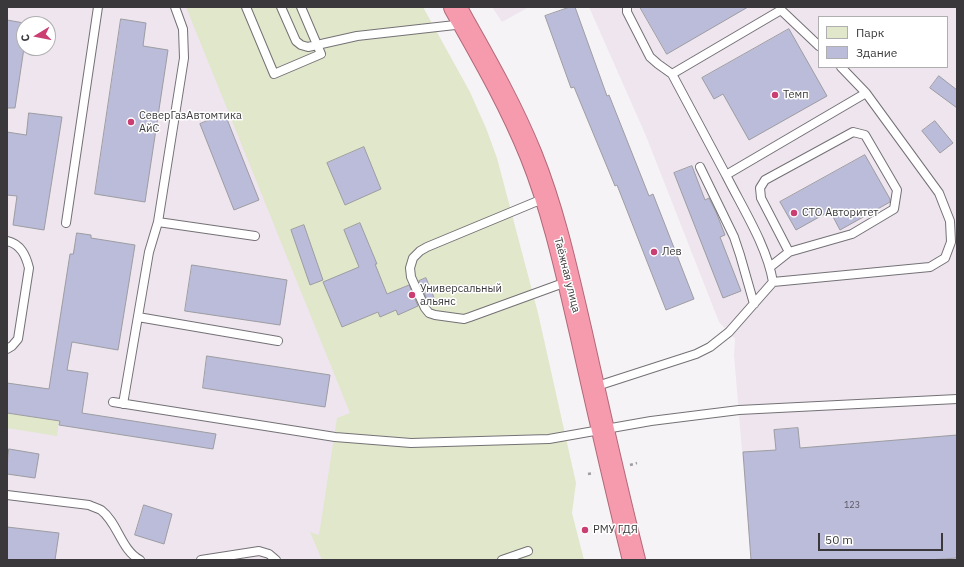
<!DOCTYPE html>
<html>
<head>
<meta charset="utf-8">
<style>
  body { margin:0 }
  #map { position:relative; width:964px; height:567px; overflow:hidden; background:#f6f3f7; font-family:"IBM Plex Sans",sans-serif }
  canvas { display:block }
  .frame { position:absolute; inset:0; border:8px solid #3a383a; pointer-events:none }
  .legend { position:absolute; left:818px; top:16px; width:130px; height:52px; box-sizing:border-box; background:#fff; border:1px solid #b0afb0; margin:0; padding:5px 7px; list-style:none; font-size:12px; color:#3a383a }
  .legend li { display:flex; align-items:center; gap:8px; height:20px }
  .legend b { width:20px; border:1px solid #b0afb0 }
  .north { position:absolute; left:16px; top:16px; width:40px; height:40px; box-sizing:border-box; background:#fff; border:1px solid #b0afb0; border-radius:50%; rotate:260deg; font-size:11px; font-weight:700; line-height:16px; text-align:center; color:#3a383a }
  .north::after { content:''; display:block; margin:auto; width:14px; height:18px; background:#ca3e72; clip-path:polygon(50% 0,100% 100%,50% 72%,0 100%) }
  .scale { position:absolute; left:818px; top:533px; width:125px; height:18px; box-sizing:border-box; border:2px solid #3a383a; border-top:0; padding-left:5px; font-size:12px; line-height:14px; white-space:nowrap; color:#3a383a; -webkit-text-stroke:3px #fff; paint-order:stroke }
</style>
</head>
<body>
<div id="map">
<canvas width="964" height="567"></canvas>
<div class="frame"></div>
<ul class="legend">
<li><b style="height:11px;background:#e1e7ca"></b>Парк</li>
<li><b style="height:11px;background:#bbbbda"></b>Здание</li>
</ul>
<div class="north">С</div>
<div class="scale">50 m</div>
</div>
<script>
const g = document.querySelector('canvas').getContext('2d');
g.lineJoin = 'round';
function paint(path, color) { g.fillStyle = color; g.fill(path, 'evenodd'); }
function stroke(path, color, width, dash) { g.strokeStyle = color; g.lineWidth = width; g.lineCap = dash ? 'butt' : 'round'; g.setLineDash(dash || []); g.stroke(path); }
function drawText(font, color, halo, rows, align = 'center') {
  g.font = font + ' "IBM Plex Sans",sans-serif'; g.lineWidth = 3; g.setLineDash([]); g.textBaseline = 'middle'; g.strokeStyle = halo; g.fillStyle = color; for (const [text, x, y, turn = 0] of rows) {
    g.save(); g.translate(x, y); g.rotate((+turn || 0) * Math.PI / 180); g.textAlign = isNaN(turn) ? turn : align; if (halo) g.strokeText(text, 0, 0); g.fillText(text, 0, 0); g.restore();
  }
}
const built = new Path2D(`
  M7 7H356L562 502 584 560H7ZM24 24H48V48H24Z
  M492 7H529L502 22Z
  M589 7H957V560H751L734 355 735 339 719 322 646 136ZM819 17H947V67H819Z`);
const green = new Path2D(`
  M186 7H423L470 92 486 128 497 158 538 313 576 483 572 513 584 560H322L310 532 319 535 337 418 350 413Z
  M7 413 59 421 57 436 7 428Z`);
const building = new Path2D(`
  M570 7H575L607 96 609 95 649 196 653 194 694 299 666 310 617 185 615 186 574 87 571 88 545 16Z
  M640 7H748L667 54Z
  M121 19 146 23 143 46 168 50 145 202 95 194Z
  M7 20 24 23V48L15 108H7Z
  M789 29 827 96 749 140 723 94 714 99 702 78Z
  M939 76 957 90V108L930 88Z
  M29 113 62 117 44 230 13 225 17 196 7 195V132L26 135Z
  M225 114 259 200 234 210 200 124Z
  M935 121 953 143 940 153 922 131Z
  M364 147 381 189 345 205 327 163Z
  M865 155 890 199V202L840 230 830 211 796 230 780 202Z
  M692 166 705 200 709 198 716 212 725 235 720 237 741 291 723 298 674 173Z
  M360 223 377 264H375L387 294 409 285 418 306 398 315 396 310 380 317 378 312 342 327 323 282 359 267 344 230Z
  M304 225 323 280 310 285 291 230Z
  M77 233 91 235V238L135 245 118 350 72 342 67 370 88 373 82 413 216 434 213 449 59 425 60 421 7 413V383L49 389 70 254H73Z
  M192 265 287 280 280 325 185 311Z
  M426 278 435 300 428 302 419 281Z
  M207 356 330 375 325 407 203 388Z
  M798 428 800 448 957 435V558L928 560H751L743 452 776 450 774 430Z
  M9 449 39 454 35 478 7 474Z
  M144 505 172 514 164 544 135 535Z
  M7 527 59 533 55 560H7Z`);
const path = new Path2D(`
  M630 465 637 463
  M588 474 594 473`);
const service = new Path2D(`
  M246 7 274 74 321 54 301 7
  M281 7 296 41 301 45 308 47 357 36 464 24
  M627 7V12L650 57 658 64 672 74
  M700 167 734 237 740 255 754 304
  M726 175 672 74 781 10 819 46
  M545 198 427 247 420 251 413 258 410 268 411 277 425 308 429 313 435 315 464 319 470 317 569 281
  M158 222 255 236
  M66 223 98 7
  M7 241C21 244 26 256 29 268L18 339 12 346 7 349
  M770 267 789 252 852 234 894 209 897 190 865 135 853 132 765 180 760 188 761 198 789 252
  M773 282C767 246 743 209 726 175L866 93
  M138 317 278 341
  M594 387 696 354 710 347 729 332 773 282 930 267 945 258 951 242 950 221 939 193 866 93 841 67
  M113 402 335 437 411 443 549 439 651 421 739 410 957 399
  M123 404 149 252 158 222 184 58 183 29 175 7
  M7 495 89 505C93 507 97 508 101 510 118 523 121 550 140 560
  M201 560 259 551 269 554 276 560
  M502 560 528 551`);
const trunk = new Path2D(`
  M455 7C482 55 510 103 531 155 554 212 567 273 581 333 598 409 615 485 634 560`);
const markers = [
  [775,95,4,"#ca3e72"],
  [131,122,4,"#ca3e72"],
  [794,213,4,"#ca3e72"],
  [654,252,4,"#ca3e72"],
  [412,295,4,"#ca3e72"],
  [585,530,4,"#ca3e72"]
];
const numberNames = [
  ["123",852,505]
];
const poiNames = [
  ["Темп",783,95],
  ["СеверГазАвтомтика",139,116],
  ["АйС",139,129],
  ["СТО Авторитет",802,213],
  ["Лев",662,252],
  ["Универсальный",420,289],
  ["альянс",420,302],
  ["РМУ ГДЯ",593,530]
];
const streetNames = [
  ["Таёжная улица",567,275,76]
];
paint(built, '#eee5ef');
paint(green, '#e1e7ca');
paint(building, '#bbbbda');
stroke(building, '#9d9da2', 1);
stroke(service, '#747175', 10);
stroke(trunk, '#b26878', 24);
stroke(path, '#a09da0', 2.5, [3, 3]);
stroke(service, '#fff', 8);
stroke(trunk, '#f69bae', 22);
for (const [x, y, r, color] of markers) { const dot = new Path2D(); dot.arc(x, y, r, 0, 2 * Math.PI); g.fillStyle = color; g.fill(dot); stroke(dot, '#fff', 1.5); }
drawText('9px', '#5a5962', null, numberNames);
drawText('11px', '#3a383a', '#fff', poiNames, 'left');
drawText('11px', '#3a383a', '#fff', streetNames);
</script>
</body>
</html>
